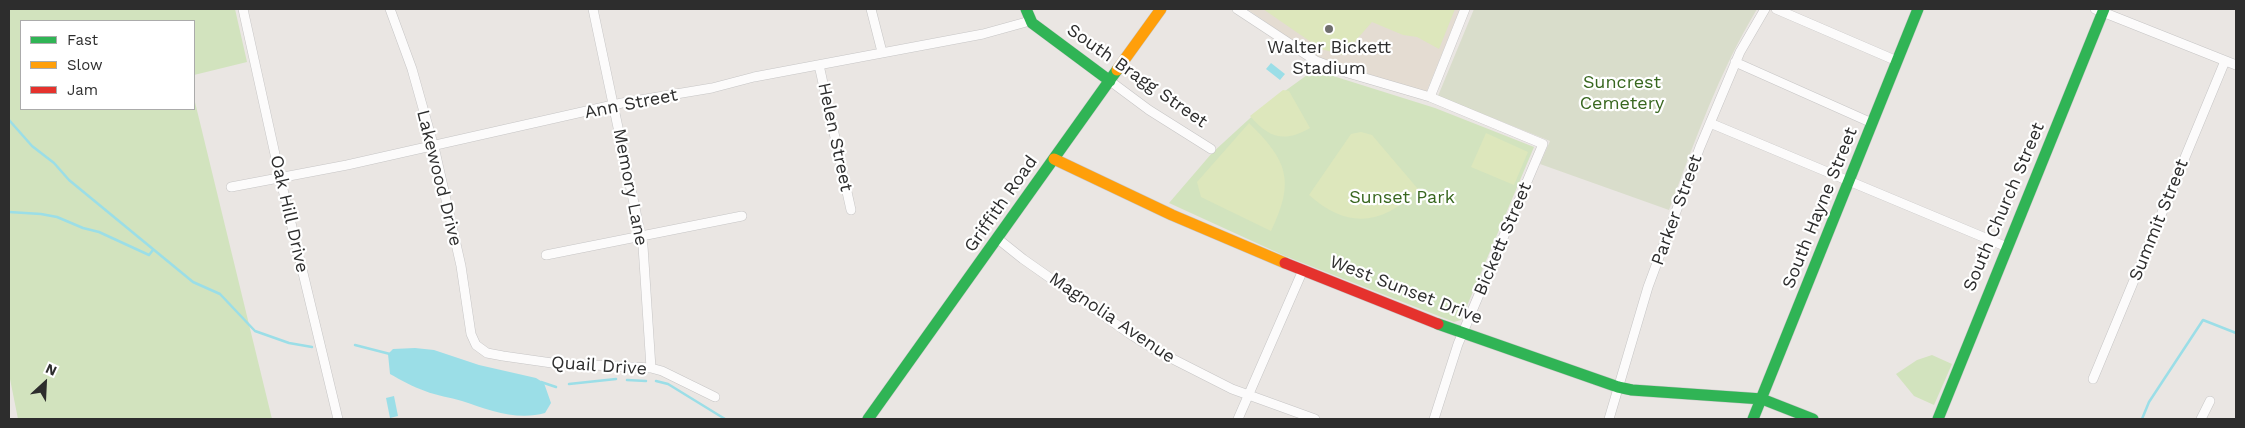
<!DOCTYPE html>
<html>
<head>
<meta charset="utf-8">
<style>
  body { margin:0 }
  #map { position:relative; width:2245px; height:428px; overflow:hidden; background:#eae6e3; font-family:"Work Sans",sans-serif }
  canvas { display:block }
  .frame { position:absolute; inset:0; border:10px solid #2d2d2d; pointer-events:none }
  .legend { position:absolute; left:20px; top:20px; width:175px; height:90px; box-sizing:border-box; background:#fff; border:1px solid #ababab; margin:0; padding:6px 9px; list-style:none; font-size:15px; color:#2d2d2d }
  .legend li { display:flex; align-items:center; gap:10px; height:25px }
  .legend b { width:25px; border:1px solid #ababab }
  .north { position:absolute; left:20px; top:358px; width:50px; height:50px; -webkit-text-stroke:4px #fff; paint-order:stroke; rotate:25deg; font-size:14px; font-weight:700; line-height:20px; text-align:center; color:#2d2d2d }
  .north::after { content:''; display:block; margin:auto; width:18px; height:22px; background:#2d2d2d; clip-path:polygon(50% 0,100% 100%,50% 72%,0 100%) }
</style>
</head>
<body>
<div id="map">
<canvas width="2245" height="428"></canvas>
<div class="frame"></div>
<ul class="legend">
<li><b style="height:6px;background:#30b455"></b>Fast</li>
<li><b style="height:6px;background:#ff9f0a"></b>Slow</li>
<li><b style="height:6px;background:#e5322d"></b>Jam</li>
</ul>
<div class="north">N</div>
</div>
<script>
const g = document.querySelector('canvas').getContext('2d');
g.lineJoin = 'round';
function paint(path, color) { g.fillStyle = color; g.fill(path, 'evenodd'); }
function stroke(path, color, width, dash) { g.strokeStyle = color; g.lineWidth = width; g.lineCap = dash ? 'butt' : 'round'; g.setLineDash(dash || []); g.stroke(path); }
function drawText(font, color, halo, rows, align = 'center') {
  g.font = font + ' "Work Sans",sans-serif'; g.lineWidth = 4.5; g.setLineDash([]); g.textBaseline = 'middle'; g.strokeStyle = halo; g.fillStyle = color; for (const [text, x, y, turn = 0] of rows) {
    g.save(); g.translate(x, y); g.rotate((+turn || 0) * Math.PI / 180); g.textAlign = isNaN(turn) ? turn : align; if (halo) g.strokeText(text, 0, 0); g.fillText(text, 0, 0); g.restore();
  }
}
const education = new Path2D(`
  M1247 9H1460L1426 93 1316 57Z`);
const green = new Path2D(`
  M9 9H235L247 62 194 75V21H21V109H194V98L272 419H18L9 374Z
  M1314 70 1435 108 1534 147 1461 320 1454 322 1285 256 1169 203 1212 153 1260 109Z
  M1932 355 1952 364 1934 405 1914 396 1896 374 1917 360Z`);
const cemetery = new Path2D(`
  M1474 9H1757C1719 72 1695 141 1669 210L1540 164 1550 141 1438 96Z`);
const pitch = new Path2D(`
  M1263 9H1455L1439 49 1417 37 1403 35 1372 22 1343 55 1321 49Z
  M1283 90 1289 91 1310 128C1284 143 1269 138 1250 116Z
  M1249 123C1288 161 1295 181 1271 231L1201 197 1197 182Z
  M1361 132 1372 135 1418 189C1383 226 1347 229 1309 195L1351 134Z
  M1486 133 1528 152 1514 185 1471 167Z`);
const water = new Path2D(`
  M1271 63 1285 74 1280 80 1266 69Z
  M415 348 434 350 479 365 536 378 544 383 551 403 545 413C517 421 489 410 462 401 450 397 437 396 425 391 413 387 401 380 390 374L388 354 393 349Z
  M394 396 398 416 390 418 386 398Z`);
const stream = new Path2D(`
  M9 120 32 146 54 163 69 180 193 282 220 294 255 331 289 343 312 347
  M9 212 41 214 57 217 83 228 99 232 149 255 153 250
  M355 345 390 354
  M627 380 646 381
  M656 381 668 384 725 419
  M541 382 556 387
  M569 384 616 379
  M2142 419 2149 402 2203 320 2236 333`);
const street = new Path2D(`
  M243 9 280 177 338 419
  M390 9 412 69 435 151 461 266 471 334 476 345 487 353 503 356 552 363 651 368 662 371 715 397
  M593 9 643 246 651 368
  M871 9 882 52
  M1237 9 1316 61 1348 73 1430 97 1543 144 1458 344 1434 419
  M1776 9 1897 61
  M2095 9 2236 65
  M1735 62 1872 123
  M819 65 851 210
  M1110 81 1149 110 1211 149
  M1430 97 1465 9
  M1710 123 2007 247
  M231 187 347 165 622 103 712 88 754 77 983 34 1030 21
  M998 239 1023 259 1130 334 1157 351 1232 389 1315 419
  M546 255 742 216
  M2093 379 2225 61
  M1238 419 1303 270
  M1609 419 1648 287 1700 147 1740 52 1765 9
  M2201 419 2210 401`);
const fast = new Path2D(`
  M1026 9 1032 23 1110 81
  M1438 324 1618 387 1632 390 1762 399 1813 419
  M868 419 1117 70
  M1753 419 1918 9
  M1938 419 2104 9`);
const slow = new Path2D(`
  M1117 70 1161 9
  M1054 159 1172 215 1285 263`);
const jam = new Path2D(`
  M1285 263 1438 324`);
const markers = [
  [1329,29,5,"#6f6e6d"]
];
const poiNames = [
  ["Walter Bickett",1329,48],
  ["Stadium",1329,69]
];
const streetNames = [
  ["South Bragg Street",1137,76,35],
  ["Ann Street",631,104,-11],
  ["Helen Street",835,137,78],
  ["Lakewood Drive",439,178,76],
  ["Memory Lane",630,187,79],
  ["Griffith Road",1001,204,-55],
  ["South Church Street",2004,207,-67],
  ["South Hayne Street",1820,208,-68],
  ["Parker Street",1677,210,-70],
  ["Oak Hill Drive",289,214,77],
  ["Summit Street",2159,220,-68],
  ["Bickett Street",1503,239,-67],
  ["West Sunset Drive",1406,290,21],
  ["Magnolia Avenue",1112,318,34],
  ["Quail Drive",599,366,4]
];
const parkNames = [
  ["Suncrest",1622,83],
  ["Cemetery",1622,104],
  ["Sunset Park",1402,198]
];
paint(education, '#e4dcd2');
paint(green, '#d2e3be');
paint(cemetery, '#d9ddcb');
paint(pitch, '#dde7bc');
paint(water, '#9bdee7');
stroke(stream, '#9bdee7', 2.5);
stroke(street, '#c6c5c5', 10);
stroke(fast, '#c6c5c5', 12);
stroke(slow, '#c6c5c5', 12);
stroke(jam, '#c6c5c5', 12);
stroke(street, '#fcfbfb', 9);
stroke(fast, '#30b455', 11);
stroke(slow, '#ff9f0a', 11);
stroke(jam, '#e5322d', 11);
for (const [x, y, r, color] of markers) { const dot = new Path2D(); dot.arc(x, y, r, 0, 2 * Math.PI); g.fillStyle = color; g.fill(dot); stroke(dot, '#fff', 2); }
drawText('18px', '#2d2d2d', '#fff', poiNames);
drawText('18px', '#2d2d2d', '#fff', streetNames);
drawText('18px', '#38671f', '#fff', parkNames);
</script>
</body>
</html>
